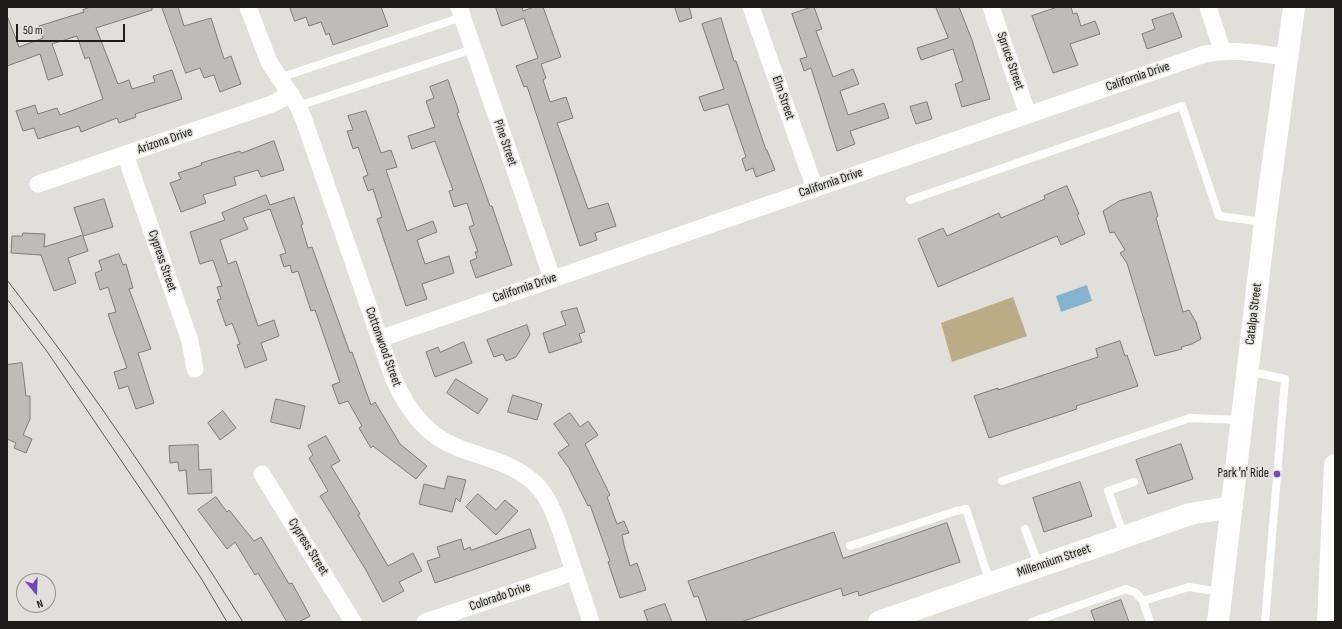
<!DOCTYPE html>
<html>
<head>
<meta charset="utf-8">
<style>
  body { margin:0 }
  #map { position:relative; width:1342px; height:629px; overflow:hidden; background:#e0dfd9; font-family:"Sofia Sans Condensed",sans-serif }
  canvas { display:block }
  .frame { position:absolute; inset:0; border:8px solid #1d1c1a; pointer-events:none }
  .north { position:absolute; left:16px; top:573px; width:40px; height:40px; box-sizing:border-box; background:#e0dfd9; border:1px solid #92918d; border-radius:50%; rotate:161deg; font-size:11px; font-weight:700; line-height:16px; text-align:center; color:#1d1c1a }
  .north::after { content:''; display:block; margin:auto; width:14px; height:18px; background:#7046be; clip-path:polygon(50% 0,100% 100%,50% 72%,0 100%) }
  .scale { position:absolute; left:16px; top:24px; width:109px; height:18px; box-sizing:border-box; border:2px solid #1d1c1a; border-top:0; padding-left:5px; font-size:12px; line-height:14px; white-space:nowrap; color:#1d1c1a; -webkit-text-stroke:3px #e0dfd9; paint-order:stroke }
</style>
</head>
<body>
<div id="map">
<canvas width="1342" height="629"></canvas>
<div class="frame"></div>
<div class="north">N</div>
<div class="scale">50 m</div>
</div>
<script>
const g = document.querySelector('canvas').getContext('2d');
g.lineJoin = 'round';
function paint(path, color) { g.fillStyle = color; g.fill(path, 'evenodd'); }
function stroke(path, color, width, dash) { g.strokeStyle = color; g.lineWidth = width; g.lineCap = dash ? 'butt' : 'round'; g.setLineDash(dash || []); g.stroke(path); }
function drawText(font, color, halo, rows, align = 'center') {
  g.font = font + ' "Sofia Sans Condensed",sans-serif'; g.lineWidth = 3; g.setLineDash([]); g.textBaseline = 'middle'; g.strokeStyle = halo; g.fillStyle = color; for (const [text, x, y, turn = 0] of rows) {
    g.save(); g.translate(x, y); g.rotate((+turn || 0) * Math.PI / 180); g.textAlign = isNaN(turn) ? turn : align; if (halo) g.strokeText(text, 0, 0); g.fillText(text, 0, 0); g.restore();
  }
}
const green = new Path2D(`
  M1013 297 1027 336 952 362 941 323Z`);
const water = new Path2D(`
  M1087 285 1092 301 1061 312 1056 296Z`);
const building = new Path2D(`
  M91 7H152V10L96 28 118 84 129 80 132 89 155 82 153 76 172 70 182 99 135 114 136 117 119 123 117 118 81 132 79 126 38 139 34 128 23 131 16 111 35 105 38 114 57 108 60 115 103 99 89 57 85 59 77 36 52 44 63 75 48 80 40 54 7 66V18H8L19 47 43 38 39 26 84 12 83 10Z
  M162 7H178L184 26 211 18 224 59 231 56 241 84 220 92 214 75 204 78 200 68 186 73Z
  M290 7H381L388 26 333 45 329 33 326 35 321 22 309 26 306 17 295 21Z
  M496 7H522L523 11 534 7H543L561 57 541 64 546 78 543 80 550 102 566 97 573 118 557 123 588 209 608 203 616 226 595 233 597 240 580 246 527 86 524 87 516 66 538 58 524 18 502 26Z
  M675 7H689L692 18 680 22Z
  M812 7H814L822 29 816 31 833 77 853 69 859 84 840 91 848 115 884 103 889 118 850 131 855 144 837 151 811 68 804 71 800 59 807 57 792 14Z
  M936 7H959L972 40 990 99 962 107 955 84 963 81 953 49 921 60 917 48 948 38Z
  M1058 7H1071L1073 14 1077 13 1081 26 1095 21 1100 34 1070 44 1078 65 1053 73 1032 16Z
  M1173 13 1182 37 1147 49 1142 34 1155 29 1152 20Z
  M721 18 734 61H736L766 150H767L775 170 756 177 753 168 746 171 742 159 746 157 728 104 704 111 699 97 724 89 702 24Z
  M448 80 459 112 457 113 490 206H492L512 265 476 278 470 261 477 258 475 252H478L469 227 474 225 467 203 454 207 449 191 453 190 435 141 412 149 408 136 435 127 426 101 434 98 430 87Z
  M927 102 932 119 916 124 910 107Z
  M366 111 381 153 391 150 397 167 386 170 407 231 433 221 437 232 417 240 425 264 449 256 454 273 422 284 427 299 406 306 377 219 382 217 373 189 368 191 363 177 368 175 358 147 353 149 347 131 353 130 348 116Z
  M274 141 284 170 261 177 258 170 234 177 236 185 203 195 206 203 181 212 170 183 181 179 178 173 202 165 201 163 240 151 241 153Z
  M1067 186 1079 214 1077 215 1085 234 1061 245 1057 236 938 287 918 239 943 228 947 236 999 213 1001 218 1045 199 1044 196Z
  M1151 192 1158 216 1156 218 1183 312 1189 310 1196 322 1201 339 1192 344 1181 347 1182 349 1155 356 1127 263 1120 253 1125 250 1114 232 1110 233 1103 211 1119 201Z
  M266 195 270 205 294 197 303 224 301 225 308 248 312 247 350 353 352 352 371 405 375 402 400 444 427 466 416 479 373 446 371 448 359 428 362 426 348 401 339 404 332 385 340 382 315 310 311 311 298 271 292 273 290 265 284 267 280 255 286 253 270 209 243 218 248 229 220 240 228 264 236 261 258 326 274 320 279 336 261 343 267 360 245 368 237 345 240 344 232 323 226 326 217 300 221 299 217 287 222 286 213 260 200 264 190 232 225 220 222 213Z
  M104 199 113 227 83 236 88 251 68 258 76 283 54 291 41 255 11 253 12 236H22L23 233 45 234 44 247 83 235 74 208Z
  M119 254 123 265 126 264 133 288 129 289 151 349 138 353 154 403 136 409 128 386 119 389 114 372 127 368 108 314 116 312 108 287 100 290 95 273 102 270 99 261Z
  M577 308 585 332 579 334 582 342 549 353 543 333 566 325 561 312Z
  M527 325 530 335 516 357 506 361 503 354 494 357 487 340Z
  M1120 341 1125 356 1127 355 1138 386 1076 406 1077 409 989 438 974 396 998 388V390L1098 357 1096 349Z
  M464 342 472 363 435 377 426 352 438 347 440 352Z
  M22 363 26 396H30V419L23 435 32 439 26 453 14 448 16 443 7 439V365Z
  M456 379 488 399 478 414 447 393Z
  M513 395 542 404 537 420 508 412Z
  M276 399 305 406 300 429 271 422Z
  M223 411 236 428 220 440 208 423Z
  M570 413 580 427 588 421 598 435 585 444 610 495 607 497 617 524 624 521 629 533 622 535 624 545 630 566 637 563 646 590 620 598 608 562 610 561 590 505 588 506 569 468 558 453 569 445 554 424Z
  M326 436 340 461 331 466 360 514 358 515 388 566 413 553 422 571 399 582 404 591 383 602 366 570 320 496 328 491 309 458 313 455 308 446Z
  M1181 444 1193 479 1148 494 1136 460Z
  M198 445 199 470 211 469 212 493 188 494 186 470 179 471 178 462 170 463 169 446Z
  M448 476 466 480 460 502 456 498 452 512 419 504 424 484 444 489Z
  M1080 482 1092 516 1044 532 1033 498Z
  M478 494 496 510 505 500 518 511 496 535 466 507Z
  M216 497 227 512 229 510 254 541 261 537 289 584 292 583 310 616 299 622H287L258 573 255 575 235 542 227 549 198 510Z
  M947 523 960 562 859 596 858 591 843 596 841 588 741 622H707L698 596 694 597 688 581 834 532 843 558Z
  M530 529 536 548 435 583 427 561 440 557 437 547 461 539 464 550 470 547 471 550Z
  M1121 600 1129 622H1095L1091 611Z
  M665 604 672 622H648L644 611Z`);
const lane = new Path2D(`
  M279 78 462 17
  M298 106 473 49
  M910 200 1182 106 1219 216 1264 222
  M1248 371 1285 379 1265 622
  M1002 481 1190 418 1241 420
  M1025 529 1039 566
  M1124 536 1108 491 1134 482
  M850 546 956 511 966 509 990 583
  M1032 622 1126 589 1136 593 1143 601
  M1150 622 1143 601 1189 587 1221 592`);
const street = new Path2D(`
  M248 7 269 62 298 106 304 120 394 380C408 410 426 436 459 448 487 459 519 464 540 489 553 505 559 527 566 547 574 572 583 597 591 622
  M459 7 552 278
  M751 7 815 189
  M991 7 1028 115
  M1208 7 1222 50
  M125 154 190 341 195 369
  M38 184 272 104 291 94
  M379 339 1205 54C1233 48 1259 54 1287 57
  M262 474 353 622
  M425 622 574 572`);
const secondary = new Path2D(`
  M879 622 1190 514 1232 507
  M1218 622 1265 222 1294 7`);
const highway = new Path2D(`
  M1328 622 1335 465`);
const tram = new Path2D(`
  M7 280C92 389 169 505 243 622
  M7 299 46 350 201 578 227 622`);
const markers = [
  [1277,474,4,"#7046be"]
];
const streetNames = [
  ["Spruce Street",1010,61,71],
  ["California Drive",1138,77,-19],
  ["Elm Street",783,98,71],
  ["Arizona Drive",165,141,-19],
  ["Pine Street",505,143,71],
  ["California Drive",831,183,-19],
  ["Cypress Street",162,261,71],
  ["California Drive",525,288,-19],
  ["Catalpa Street",1254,314,-83],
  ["Cottonwood Street",383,347,70],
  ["Cypress Street",308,547,58],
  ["Millennium Street",1054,561,-19],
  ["Colorado Drive",500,597,-19]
];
const poiNames = [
  ["Park 'n' Ride",1269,474]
];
paint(green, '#baad85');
paint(water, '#85b3cd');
paint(building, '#bebcb7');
stroke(building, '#7d7c76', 1);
stroke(lane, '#fff', 8);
stroke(street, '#fff', 17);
stroke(secondary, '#fff', 22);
stroke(highway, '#fff', 22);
stroke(tram, '#5b5a57', 1);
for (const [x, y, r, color] of markers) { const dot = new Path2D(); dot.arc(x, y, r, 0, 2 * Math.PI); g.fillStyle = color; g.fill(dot); stroke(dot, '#e0dfd9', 1.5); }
drawText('13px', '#1d1c1a', '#e0dfd9', streetNames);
drawText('13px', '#1d1c1a', '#e0dfd9', poiNames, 'right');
</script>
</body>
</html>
